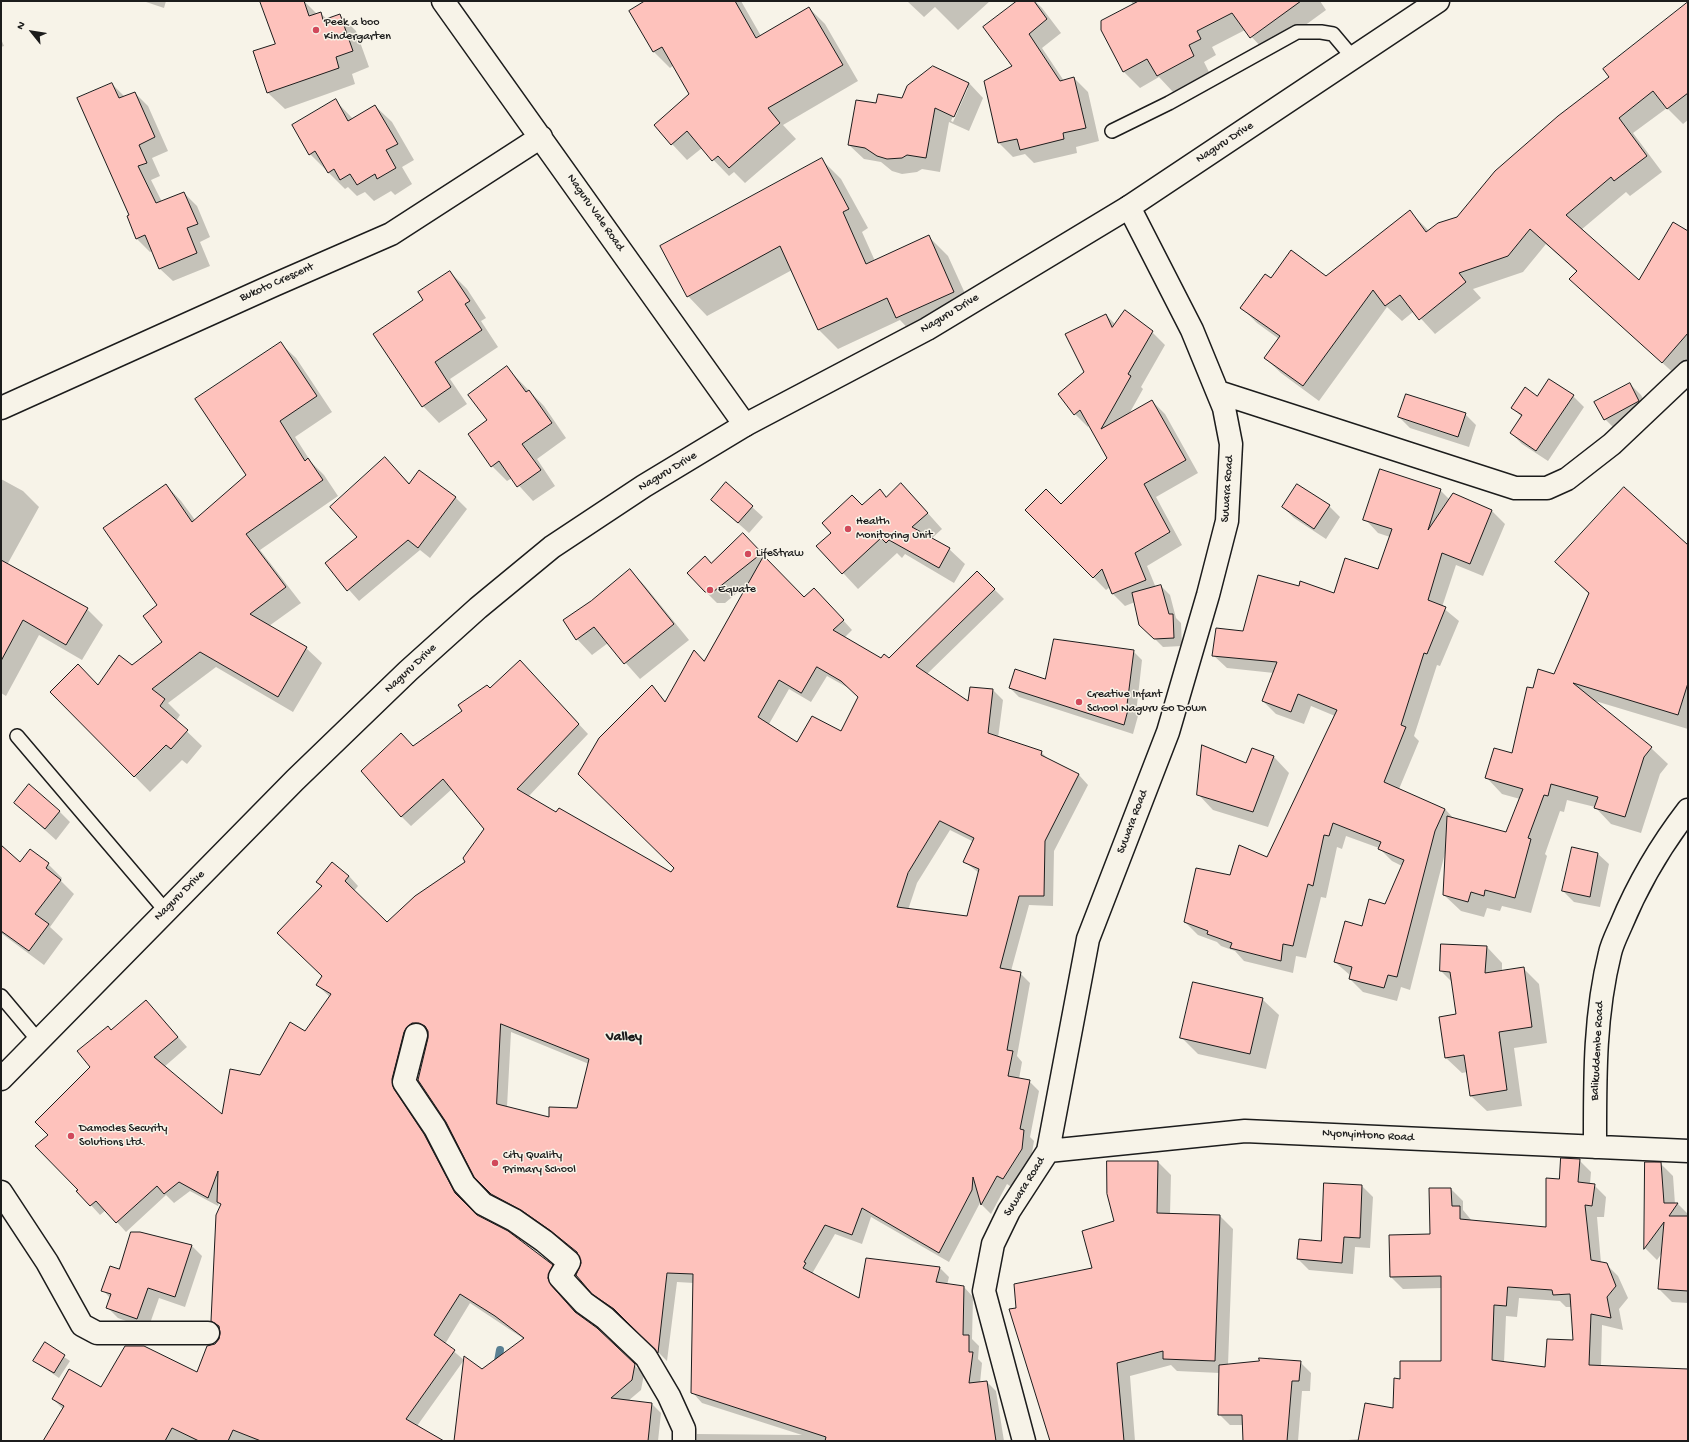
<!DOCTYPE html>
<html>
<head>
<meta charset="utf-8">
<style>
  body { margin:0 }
  #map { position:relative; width:1689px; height:1442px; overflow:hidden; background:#f7f3e8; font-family:"Gochi Hand",sans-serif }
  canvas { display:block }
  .frame { position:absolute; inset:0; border:2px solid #1c1c1c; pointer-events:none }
  .north { position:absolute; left:12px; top:12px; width:40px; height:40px; -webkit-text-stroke:3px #f7f3e8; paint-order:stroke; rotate:300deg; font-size:11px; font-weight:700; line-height:16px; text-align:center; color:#1c1c1c }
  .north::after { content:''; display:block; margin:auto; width:14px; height:18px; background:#1c1c1c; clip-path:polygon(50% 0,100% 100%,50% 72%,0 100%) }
</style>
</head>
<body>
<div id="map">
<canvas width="1689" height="1442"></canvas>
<div class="frame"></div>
<div class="north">N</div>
</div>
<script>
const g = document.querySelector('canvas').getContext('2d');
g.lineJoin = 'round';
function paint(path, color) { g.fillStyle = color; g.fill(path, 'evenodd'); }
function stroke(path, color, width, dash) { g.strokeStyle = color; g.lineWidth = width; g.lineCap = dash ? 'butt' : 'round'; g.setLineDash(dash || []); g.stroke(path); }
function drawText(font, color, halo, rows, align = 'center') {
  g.font = font + ' "Gochi Hand",sans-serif'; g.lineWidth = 3; g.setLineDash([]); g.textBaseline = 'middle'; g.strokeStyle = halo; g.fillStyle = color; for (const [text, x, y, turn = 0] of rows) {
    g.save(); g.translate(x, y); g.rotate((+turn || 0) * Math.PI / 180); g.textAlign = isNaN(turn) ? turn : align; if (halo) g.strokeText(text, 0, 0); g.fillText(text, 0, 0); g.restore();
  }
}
const shadow = new Path2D(`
  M143 1H166L164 8Z
  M261 1H304L317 14 320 13 327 19 340 15 356 31 369 67 352 74 355 84 285 109 268 93 254 52 276 44Z
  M647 1H741L761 36 809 8 825 24 858 81 783 125 796 139 745 183 734 172 729 176 702 148 687 160 672 144 690 94 674 65 670 68 654 52Z
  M907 1H990L958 30 935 7 924 17Z
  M1019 1H1035L1042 8 1061 33 1042 48 1064 81 1074 78 1088 92 1099 141 1076 147 1077 153 1034 163 1025 154 1013 157 999 143 1014 66Z
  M1131 1H1320L1326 10 1267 53 1245 30 1212 47 1216 55 1204 62 1209 72 1173 92 1159 77 1140 88 1124 72 1102 29 1133 5Z
  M1688 17V120L1683 124 1667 108 1633 133 1662 172 1630 196 1626 192 1581 230 1639 281 1688 232V366L1678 377 1570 279 1577 272 1546 244 1523 272 1473 289 1481 298 1435 334 1414 311 1402 321 1387 307 1319 401 1281 373 1265 358 1279 339 1257 323 1242 308 1271 280 1326 277 1410 212 1429 231 1458 217Z
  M1 39 4 46 1 47Z
  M969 83 983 98 969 131 949 122 940 172 922 169 917 172 902 174 892 171 881 162 864 159 849 145 877 104ZM966 88H968L953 122 951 121Z
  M112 84 125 97 135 93 148 106 168 151 152 158 160 176 151 180 162 202 184 193 197 206 210 237 200 242 210 266 173 281 159 268 152 251 150 252 137 239 128 216 130 215Z
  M336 101 353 119 375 106 392 122 414 160 402 167 412 184 395 195 391 191 374 201 365 192 357 196 348 187 345 189 310 154Z
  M822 160 841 179 868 228 862 232 875 261 928 236 948 256 973 311 916 337 900 320 838 349 819 330 792 270 707 316 688 296Z
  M450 272 467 289 486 318 481 321 498 347 450 379 467 404 439 423 423 406 425 300Z
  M1125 311 1152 332 1165 345 1141 387 1143 389 1129 414 1152 401 1165 414 1198 473 1156 497 1182 545 1147 566 1156 588 1161 586 1170 595 1176 618 1181 623 1182 646 1163 647 1140 624 1135 602 1125 606 1113 594 1110 587 1106 590 1027 510 1061 505 1108 458 1089 425 1088 427 1075 414 1059 394 1085 373 1106 315 1115 324Z
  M280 343 296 358 332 412 295 437 311 462 324 475 338 496 260 550 301 603 269 626 306 648 322 663 293 712 216 667 168 703 180 715 176 721 202 746 187 764 182 760 150 792 52 692 99 686 132 666 164 642 159 606 166 485 181 501 195 520 248 475Z
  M507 368 544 406 566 438 537 459 555 486 533 501 512 478 507 481 492 466 488 421Z
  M1630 384 1641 395 1650 412 1616 430 1605 419Z
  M1573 396 1584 407 1548 461 1522 444 1511 433 1522 417 1512 408 1538 397Z
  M1465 414 1476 425 1469 447 1410 428 1399 417Z
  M385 458 410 484 420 471 456 498 467 509 430 558 420 550 359 601 326 564 358 537Z
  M1 479 23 491 39 507 7 565 87 609 103 625 82 660 39 635 6 696 1 693Z
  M1440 490 1450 500 1453 495 1492 511 1505 524 1483 576 1456 565 1442 607 1459 621 1440 666 1437 665 1414 736 1419 741 1399 789 1445 809 1455 820 1506 833 1520 799 1502 794 1486 777 1513 755 1533 689 1555 675 1589 594 1557 562 1688 546V729L1592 700 1651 748 1668 764 1660 774 1641 833 1611 824 1595 807 1567 800 1564 812 1560 811 1545 854 1547 856 1531 913 1502 906 1500 911 1487 908 1484 917 1461 911 1444 895 1445 853 1410 990 1401 987 1397 1001 1363 992 1350 979 1351 976 1335 962 1362 927 1386 905 1402 866 1392 861 1379 848 1346 836 1342 849 1337 847 1326 898 1321 897 1306 958 1296 956 1293 973 1244 961 1235 951 1221 946 1217 942 1198 935 1185 922 1230 876 1268 858 1335 716 1311 706 1304 724 1276 714 1263 701 1274 673 1227 668 1213 655 1299 587 1334 594 1379 570 1390 537 1378 533 1365 519Z
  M880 491 887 498 916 500 942 529 931 539 949 549 965 564 954 583 905 554 902 558 897 553 858 589 818 546Z
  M712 500 752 507 763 517 749 533Z
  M1329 506 1340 517 1326 539 1294 518 1283 507Z
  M754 546 804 598H823L852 630 844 638 881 659H889L977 572 1004 599 926 675 969 703 971 688 993 690 1003 700 998 738 1041 752 1049 760 1079 775 1088 785 1054 851 1053 906 1029 905 1011 971 1020 973 1030 983 1017 1056 1022 1062 1019 1079 1029 1081 1039 1091 1030 1137 1034 1141 1031 1159 1013 1188 1007 1184 991 1214 982 1205 981 1201 949 1262 871 1217 862 1244 835 1234 813 1272 814 1275 859 1300 940 1268 949 1277 947 1285 964 1287 973 1297 972 1339 979 1346 978 1359 982 1363 980 1383 987 1382 996 1391 1004 1441H697V1434L802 1435 702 1403 693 1393 694 1283 677 1282 667 1361 624 1318 603 1303 593 1293 579 1254 532 1219 501 1203 491 1193 429 1038V1032H422L401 1089 464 1203 477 1216 552 1265 562 1275 557 1288 560 1296 577 1314 644 1374 641 1390 628 1401 652 1404 661 1413 658 1441H455L482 1371 524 1339 470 1303 445 1344 464 1360 417 1426 442 1441H43L63 1409 53 1399 102 1388 198 1374 220 1339V1329L212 1321 221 1205 219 1203 218 1206 190 1191 174 1203 166 1195 126 1232 106 1210 100 1215 78 1191 79 1190 49 1135 111 1031 146 1001 187 1047 164 1067 223 1116 261 1076 305 1033 330 997 317 985 323 976V887L317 882 349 876 358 886 354 891 387 923 467 862 485 829 452 789 411 826 401 816 413 747 464 711 520 661 588 734 528 797 671 874 675 868 652 686 666 702 705 662 750 582 725 603H717L706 592 712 564ZM827 676 852 690 860 697 842 733 798 744 769 724 789 689 811 702ZM950 830 974 842 965 862 979 873 967 917 908 910 917 883ZM511 1032 589 1064 577 1109 550 1118 507 1107Z
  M630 570 645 586 689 640 640 679 608 643 592 655 577 639 564 621 591 602Z
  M1133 651 1142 660 1136 714 1138 716 1133 734 1019 697 1010 688 1046 680Z
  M1252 749 1274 757 1289 773 1268 827 1213 810 1198 794 1247 765Z
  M15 803 59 811 70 822 56 840Z
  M1 847 21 863 48 864 62 878 61 881 74 894 50 927 63 939 44 965 1 933Z
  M1573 849 1598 854 1609 864 1600 907 1574 902 1563 891Z
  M1487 947 1502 963V971L1523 968 1539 984 1547 1043 1514 1048 1522 1106 1487 1111 1471 1096 1467 1072 1462 1073 1446 1058 1458 1015 1453 983 1441 971Z
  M1262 999 1279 1015 1266 1069 1198 1054 1181 1037Z
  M1579 1160 1591 1172 1590 1184 1594 1185 1606 1197 1604 1217H1597L1601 1263 1606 1264 1618 1276 1628 1298 1619 1309 1623 1330 1602 1325 1601 1367 1688 1370V1441H1337L1359 1439 1394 1409 1401 1380 1442 1362V1288L1403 1289 1391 1277 1431 1235 1451 1189 1463 1201V1210L1472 1221 1546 1228 1560 1180ZM1519 1298 1560 1301 1566 1307H1572L1574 1341 1546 1368 1504 1362 1506 1316 1517 1317Z
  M1158 1162 1171 1175 1170 1214 1220 1216 1233 1229 1228 1365 1300 1362 1311 1373 1310 1391H1302L1298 1441H1247L1249 1425H1230L1219 1414 1220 1373 1177 1371 1171 1365 1130 1376 1135 1441H1051L1017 1308 1093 1269 1115 1222Z
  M1646 1163H1660L1673 1176 1675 1204H1678L1688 1214V1303L1672 1302 1659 1289 1662 1253 1657 1260 1645 1248Z
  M1325 1184 1362 1186 1373 1197 1370 1248 1355 1247 1353 1274 1309 1270 1298 1259 1322 1242Z
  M140 1233 192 1246 202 1256 185 1307 159 1298 148 1329 118 1318 107 1307 110 1298 103 1290 120 1270Z
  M45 1344 70 1361 59 1378 34 1361Z`);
const stream = new Path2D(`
  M497 1367 500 1350`);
const building = new Path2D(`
  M260 1H304L309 16 321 12 323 20 340 14 353 51 336 57 339 68 267 93 253 51 275 44Z
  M645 1H735L756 38 809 7 843 65 768 108 780 123 729 168 718 156 712 161 687 131 671 145 654 125 689 94 662 47 653 52 629 11Z
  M1017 1H1034L1047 19 1029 34 1060 81 1074 77 1086 128 1063 133 1064 139 1020 150 1017 139 998 143 984 81 1012 66 983 27Z
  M1139 1H1301L1250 38 1232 13 1197 31 1201 39 1189 45 1194 56 1157 76 1147 59 1123 72 1101 30V21Z
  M1688 2V93L1667 109 1653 91 1619 118 1647 156 1614 181 1611 177 1566 215 1639 280 1673 222 1688 231V333L1662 363 1569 279 1577 271 1530 229 1508 256 1459 273 1466 282 1419 320 1400 295 1385 306 1373 290 1303 386 1264 358 1280 336 1240 308 1265 274 1271 278 1291 250 1326 276 1410 210 1426 232 1438 223 1457 217 1495 171 1558 116 1609 77 1603 69Z
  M933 66 969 83 954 117 935 108 926 158 907 155 902 158 887 159 877 156 865 148 848 145 856 100 876 103 878 94 902 98 907 86Z
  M112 83 119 98 135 92 155 137 139 145 147 163 138 166 156 203 184 192 198 224 187 228 197 253 159 269 145 235 136 239 127 216 129 215 77 98Z
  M336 99 348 121 375 105 398 144 386 150 396 168 377 179 375 174 357 185 350 174 340 180 334 169 328 173 315 151 309 155 292 125Z
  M822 158 849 209 843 212 866 264 929 235 954 292 896 318 887 298 818 330 780 246 687 297 660 246Z
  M450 271 470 301 465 304 482 330 435 362 451 387 422 407 373 334 423 300 418 292Z
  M1125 310 1153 331 1128 374 1131 376 1101 429 1152 400 1186 460 1144 484 1170 532 1135 553 1146 580 1112 594 1102 569 1093 578 1025 510 1046 489 1061 504 1107 458 1080 410 1074 415 1058 394 1084 372 1065 334 1106 314 1112 327Z
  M281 342 317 396 280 421 305 461 308 458 323 480 246 534 286 587 250 614 307 647 278 697 200 652 152 689 165 699 160 706 188 730 171 749 166 745 134 777 50 692 78 664 98 685 119 655 132 665 162 642 143 616 157 605 103 528 166 484 192 522 246 475 195 399Z
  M507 366 526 392 529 390 552 423 522 444 541 470 517 487 499 461 491 467 468 434 487 420 468 395Z
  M1549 379 1574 395 1536 451 1510 433 1522 415 1511 408 1525 387 1537 396Z
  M1630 383 1639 401 1604 420 1594 402Z
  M1406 394 1466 413 1458 437 1398 417Z
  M385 457 409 484 419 470 456 497 418 548 408 540 347 591 325 563 357 537 330 507Z
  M1380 469 1441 489 1428 530 1453 493 1492 510 1470 564 1442 553 1428 600 1446 607 1427 654 1424 653 1401 725 1406 727 1384 782 1445 809 1435 831 1397 977 1388 975 1384 988 1349 979 1352 967 1334 962 1345 921 1362 926 1369 899 1385 904 1404 860 1378 849 1381 842 1333 823 1329 836 1324 835 1313 886 1308 884 1293 946 1283 944 1281 961 1230 948 1232 943 1207 934 1208 931 1184 922 1196 868 1230 875 1239 845 1267 857 1337 710 1298 694 1291 712 1262 701 1277 662 1212 656 1216 628 1243 631 1258 575 1299 586 1300 581 1334 593 1345 558 1378 569 1392 529 1363 520Z
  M726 482 753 506 738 523 711 500Z
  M901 483 928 513 912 527 950 548 939 568 889 540 886 543 881 538 842 574 816 546 831 533 822 523 852 495 862 505 880 489 886 497Z
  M1297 484 1330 505 1314 529 1282 507Z
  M1624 487 1688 545V683L1678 715 1573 683 1652 747 1644 757 1625 817 1594 808 1598 797 1551 784 1548 796 1544 795 1528 838 1531 839 1515 898 1485 890 1484 896 1471 892 1468 902 1443 895 1447 816 1506 832 1523 789 1485 778 1494 748 1512 753 1527 687 1533 688 1538 669 1554 674 1589 593 1555 562Z
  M743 533 762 553 713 592H705L687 573 705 556 711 563Z
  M764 556 804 597 814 588 844 620 833 630 881 658 884 654 889 658 977 571 995 589 916 666 968 701 970 687 993 689 988 733 1042 751 1041 755 1079 774 1045 841 1044 896H1019L1000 968 1021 972 1007 1050 1013 1051 1008 1076 1030 1080 1020 1129 1024 1130 1022 1149 1003 1179 997 1176 981 1205 973 1177 972 1190 939 1253 862 1208 852 1235 825 1225 804 1262 806 1263 803 1268 859 1298 866 1258 940 1267 936 1282 964 1286 963 1335H969V1352H973L969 1383 987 1381 996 1441H825L826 1437 691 1393 693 1274 667 1273 658 1353 614 1309 592 1294 576 1275 581 1263 577 1252 551 1231 521 1210 491 1194 474 1177 446 1122 418 1080 428 1038V1031L425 1026 419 1023H412L407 1027 404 1032 392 1079 394 1089 424 1134 455 1193 477 1215 508 1231 553 1265 548 1278 551 1285 575 1312 597 1328 635 1364 632 1380 611 1398 652 1403 648 1441H454L464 1356 482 1369 524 1338 495 1316 460 1294 434 1335 455 1350 406 1419 444 1441H261L233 1430 228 1441H199L172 1428 165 1441H43L64 1406 52 1399 69 1369 101 1387 125 1346H144L197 1372 207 1346 215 1344 219 1339 220 1333 219 1326 211 1321 216 1215 221 1204 217 1202 218 1171 208 1198 179 1182 164 1194 157 1186 116 1223 96 1201 90 1206 76 1191 78 1190 35 1146 48 1135 35 1122 90 1067 77 1051 108 1026 111 1030 146 1000 178 1037 154 1057 222 1114 230 1069 260 1075 290 1022 305 1031 331 994 316 985 322 976 277 933 322 886 316 882 332 862 349 876 345 881 387 922 415 896 465 862 463 858 484 829 443 779 401 817 361 771 401 733 413 746 462 711 458 705 487 685 490 688 520 660 579 724 517 789 556 812 559 808 671 872 674 868 578 774 599 738 652 685 665 702 694 650 704 661ZM817 667 841 681 858 697 841 731 812 716 797 742 758 717 779 680 801 693ZM940 821 974 838 963 862 979 869 967 916 897 907 908 873ZM501 1024 589 1059 577 1108 549 1107V1117L497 1104Z
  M1 560 88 608 66 645 23 620 1 661Z
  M630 569 674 624 624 664 594 627 576 640 563 620 591 601Z
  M1161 585 1169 614H1173L1174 638 1154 639 1139 625 1132 593Z
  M1054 639 1134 650 1127 705 1129 706 1124 725 1009 688 1015 669 1045 679Z
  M1202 745 1246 763 1252 748 1274 756 1253 812 1197 795Z
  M29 784 60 811 45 829 14 803Z
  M1 845 20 862 30 849 49 863 46 868 61 880 35 914 49 924 29 951 1 931Z
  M1572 847 1598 853 1590 897 1562 891Z
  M1441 944 1487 946 1485 973 1524 967 1532 1027 1499 1032 1507 1090 1470 1096 1464 1055 1445 1058 1439 1017 1456 1014 1450 972 1440 971Z
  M1193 982 1263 998 1250 1054 1180 1038Z
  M1561 1158 1580 1159 1578 1182 1595 1184 1592 1206 1585 1205 1591 1260 1607 1263 1616 1286 1607 1297 1611 1318 1591 1314 1589 1365 1688 1369V1441H1358L1365 1403 1393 1408 1394 1378 1400 1379V1361H1441V1276L1390 1277 1389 1235 1430 1234 1429 1188H1451L1452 1206H1460V1219L1546 1227V1178L1559 1179ZM1508 1287 1552 1290 1553 1295 1570 1294 1573 1340 1547 1339 1545 1367 1492 1360 1494 1305 1506 1306Z
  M1107 1161H1158L1157 1213 1220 1215 1215 1361 1163 1359V1351L1117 1363 1124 1441H1050L1009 1309 1016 1308 1014 1284 1092 1268 1082 1231 1114 1221 1107 1194Z
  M1645 1162H1661L1664 1203H1678L1669 1216H1688V1291L1658 1289 1664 1222 1644 1249Z
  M1324 1183 1362 1185 1360 1238 1344 1237 1342 1263 1297 1259 1299 1239 1321 1241Z
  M131 1232H140L192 1245 175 1297 148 1288 137 1319 106 1308 111 1294 101 1291 110 1266 119 1269Z
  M45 1342 65 1355 54 1373 33 1361Z
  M1259 1358 1301 1361 1299 1381H1292L1287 1441H1243L1242 1415H1218L1219 1365 1259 1361Z`);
const lane = new Path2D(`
  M1112 131 1169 103 1297 32H1321L1333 34 1354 59
  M17 736 165 910
  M1 996 38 1040`);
const street = new Path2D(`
  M443 1 745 425
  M1218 392 1515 488H1547L1567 479 1612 444 1688 372
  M1 408 274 285 391 234 541 137
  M416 1035 404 1082 435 1128 464 1184 483 1204 514 1220 544 1241 569 1262 560 1277 584 1303 605 1318 646 1357 669 1396 684 1429V1441
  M1595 1147C1595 1081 1594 1017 1610 953 1612 944 1617 934 1621 925 1638 884 1661 845 1688 810
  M1048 1151 1245 1131 1688 1151
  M1 1192 47 1262 82 1325 97 1333H208
  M1024 1441 984 1291 993 1244 1009 1211 1048 1151 1088 939 1168 732 1208 595 1227 521 1231 444 1224 408 1192 330 1129 207`);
const secondary = new Path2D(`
  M1 1079 295 780 408 671 478 608 552 547 644 486 745 425 927 329 1129 207 1438 1`);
const markers = [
  [316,30,4,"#d1495b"],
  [848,529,4,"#d1495b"],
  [748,554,4,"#d1495b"],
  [710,590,4,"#d1495b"],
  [1079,702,4,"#d1495b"],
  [71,1136,4,"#d1495b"],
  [495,1163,4,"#d1495b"]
];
const poiNames = [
  ["Peek a boo",324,23],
  ["Kindergarten",324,37],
  ["Health",856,522],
  ["Monitoring Unit",856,536],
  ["LifeStraw",756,554],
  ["Equate",718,590],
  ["Creative Infant",1087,695],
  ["School Naguru Go Down",1087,709],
  ["Damocles Security",79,1129],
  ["Solutions Ltd.",79,1143],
  ["City Quality",503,1156],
  ["Primary School",503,1170]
];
const streetNames = [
  ["Naguru Drive",1225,143,-33],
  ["Naguru Vale Road",595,213,55],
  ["Bukoto Crescent",277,283,-24],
  ["Naguru Drive",950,314,-31],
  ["Naguru Drive",668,472,-31],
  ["Suwara Road",1228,489,-86],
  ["Naguru Drive",411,669,-43],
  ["Suwara Road",1133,822,-69],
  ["Naguru Drive",180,896,-45],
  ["Balikuddembe Road",1598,1051,-87],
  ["Nyonyintono Road",1368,1136,3],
  ["Suwara Road",1025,1187,-58]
];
const quarterNames = [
  ["Valley",624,1038]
];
paint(shadow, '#0003');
stroke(stream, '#5a8093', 8);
paint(building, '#fec2bc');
stroke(building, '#1c1c1c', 1);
stroke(lane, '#1c1c1c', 16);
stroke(street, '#1c1c1c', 25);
stroke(secondary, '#1c1c1c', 25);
stroke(lane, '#f7f3e8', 13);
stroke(street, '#f7f3e8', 22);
stroke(secondary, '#f7f3e8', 22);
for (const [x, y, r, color] of markers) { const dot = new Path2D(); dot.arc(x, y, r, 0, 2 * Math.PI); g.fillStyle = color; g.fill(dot); stroke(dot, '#f7f3e8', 1.5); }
drawText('12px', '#1c1c1c', '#f7f3e8', poiNames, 'left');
drawText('12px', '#1c1c1c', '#f7f3e8', streetNames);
drawText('bold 14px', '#1c1c1c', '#f7f3e8', quarterNames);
</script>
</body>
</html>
